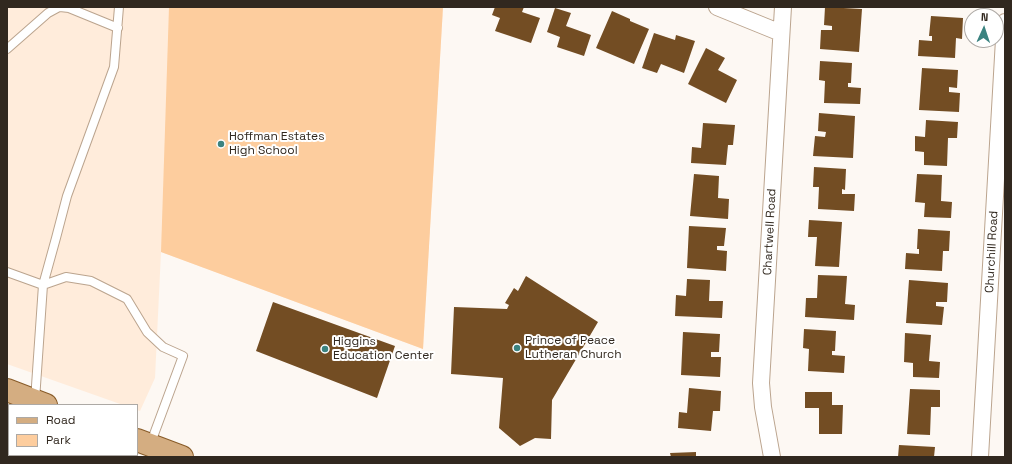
<!DOCTYPE html>
<html>
<head>
<meta charset="utf-8">
<style>
  body { margin:0 }
  #map { position:relative; width:1012px; height:464px; overflow:hidden; background:#fdf8f3; font-family:"Space Grotesk",sans-serif }
  canvas { display:block }
  .frame { position:absolute; inset:0; border:8px solid #31281f; pointer-events:none }
  .legend { position:absolute; left:8px; top:404px; width:130px; height:52px; box-sizing:border-box; background:#fff; border:1px solid #ada9a5; margin:0; padding:5px 7px; list-style:none; font-size:12px; color:#31281f }
  .legend li { display:flex; align-items:center; gap:8px; height:20px }
  .legend b { width:20px; border:1px solid #ada9a5 }
  .north { position:absolute; left:964px; top:8px; width:40px; height:40px; box-sizing:border-box; background:#fff; border:1px solid #ada9a5; border-radius:50%; rotate:3deg; font-size:11px; font-weight:700; line-height:16px; text-align:center; color:#31281f }
  .north::after { content:''; display:block; margin:auto; width:14px; height:18px; background:#3b8380; clip-path:polygon(50% 0,100% 100%,50% 72%,0 100%) }
</style>
</head>
<body>
<div id="map">
<canvas width="1012" height="464"></canvas>
<div class="frame"></div>
<ul class="legend">
<li><b style="height:5px;background:#d4ad81"></b>Road</li>
<li><b style="height:11px;background:#fdcd9e"></b>Park</li>
</ul>
<div class="north">N</div>
</div>
<script>
const g = document.querySelector('canvas').getContext('2d');
g.lineJoin = 'round';
function paint(path, color) { g.fillStyle = color; g.fill(path, 'evenodd'); }
function stroke(path, color, width, dash) { g.strokeStyle = color; g.lineWidth = width; g.lineCap = dash ? 'butt' : 'round'; g.setLineDash(dash || []); g.stroke(path); }
function drawText(font, color, halo, rows, align = 'center') {
  g.font = font + ' "Space Grotesk",sans-serif'; g.lineWidth = 4; g.setLineDash([]); g.textBaseline = 'middle'; g.strokeStyle = halo; g.fillStyle = color; for (const [text, x, y, turn = 0] of rows) {
    g.save(); g.translate(x, y); g.rotate((+turn || 0) * Math.PI / 180); g.textAlign = isNaN(turn) ? turn : align; if (halo) g.strokeText(text, 0, 0); g.fillText(text, 0, 0); g.restore();
  }
}
const built = new Path2D(`
  M7 7H443L423 349 161 252 155 378 140 411 137 410V405H123L7 364Z`);
const green = new Path2D(`
  M169 7H443L423 349 161 252Z`);
const building = new Path2D(`
  M495 7H524L522 12 540 18 531 43 495 31 500 18 492 15Z
  M825 7 862 9 859 52 820 49 821 30H832V26L824 25Z
  M555 8 571 13 566 26 591 35 584 56 557 47 560 37 547 32Z
  M612 11 630 19V21L649 29 634 64 596 48Z
  M931 16 963 18 962 39 956 38 955 58 918 56 919 40 932 41V36H929Z
  M654 33 675 40 676 35 695 41 684 73 661 64 657 73 642 68Z
  M706 48 725 58 718 70 737 80 726 103 688 84Z
  M820 61 852 63 851 83H848V87L861 88 860 104 824 103 825 81 819 80Z
  M922 68 958 70 957 88 949 87V92L960 93 959 112 919 110Z
  M819 113 855 116 853 158 813 156 815 136 825 137 826 132 818 131Z
  M926 120 958 122 957 138H948L947 166 924 165V152L915 151V136L925 137Z
  M703 123 735 125 733 145H728L726 165 691 163 692 147 701 148Z
  M814 167 846 169 845 190 842 189V194H855L854 211 818 209 819 187H813Z
  M694 174 719 176 718 198 729 199 728 219 690 216Z
  M917 174 942 175 941 201 952 202 951 218 924 217 925 203 915 202Z
  M809 220 842 222 839 267 815 266 817 237H808Z
  M689 226 726 228 724 246H717V250L727 251 726 271 687 268Z
  M918 229 950 231 949 251H943L942 271 905 269 906 253 919 254V249H917Z
  M818 275 847 276 845 304 855 305 854 320 805 317 806 298H817Z
  M526 276 598 322 552 400 551 439 535 438 520 446 499 428 503 378 451 374 454 307 507 309 509 305 505 303 514 288 518 291Z
  M687 279 710 280 709 301H723L722 318 675 316 676 295 686 296Z
  M909 280 948 283 947 302H936V306L944 307 942 325 906 323Z
  M273 302 395 346 377 398 256 351Z
  M804 329 836 331 835 351H832V355L845 356 844 373 808 371 809 349 803 348Z
  M683 332 720 334 719 352H711V357H721L720 377 681 375Z
  M905 333 931 335 929 361 940 362 939 378 913 377V363L904 362Z
  M689 388 721 391 720 411H713L711 431 678 428 679 412 687 413Z
  M910 389 940 390V407H931L930 435 907 434Z
  M805 392H832V405H843L842 434H819V408H805Z
  M899 445 935 447 934 457H898Z
  M696 452V457H671L670 453Z`);
const lane = new Path2D(`
  M60 7 69 8 118 28
  M7 49 48 13 59 7
  M7 272 43 285 66 277 91 281 127 299 147 332 163 347 183 356 150 445
  M35 400 43 285 56 238 67 196 114 67 119 7`);
const street = new Path2D(`
  M717 7 781 33
  M772 457 763 407 761 383 783 7
  M980 457 1005 22`);
const primary = new Path2D(`
  M7 390 46 405
  M7 434 9 435
  M137 440 182 457
  M61 455 66 457`);
const markers = [
  [221,144,4,"#3b8380"],
  [517,348,4,"#3b8380"],
  [325,349,4,"#3b8380"]
];
const poiNames = [
  ["Hoffman Estates",229,137],
  ["High School",229,151],
  ["Prince of Peace",525,341],
  ["Lutheran Church",525,355],
  ["Higgins",333,342],
  ["Education Center",333,356]
];
const streetNames = [
  ["Chartwell Road",770,232,-87],
  ["Churchill Road",992,252,-87]
];
paint(built, '#ffecdb');
paint(green, '#fdcd9e');
paint(building, '#734d23');
stroke(lane, '#bba48e', 10);
stroke(street, '#bba48e', 18);
stroke(primary, '#885b28', 24);
stroke(lane, '#fff', 8);
stroke(street, '#fff', 16);
stroke(primary, '#d4ad81', 22);
for (const [x, y, r, color] of markers) { const dot = new Path2D(); dot.arc(x, y, r, 0, 2 * Math.PI); g.fillStyle = color; g.fill(dot); stroke(dot, '#fff', 1.5); }
drawText('12px', '#31281f', '#fff', poiNames, 'left');
drawText('12px', '#31281f', '#fff', streetNames);
</script>
</body>
</html>
